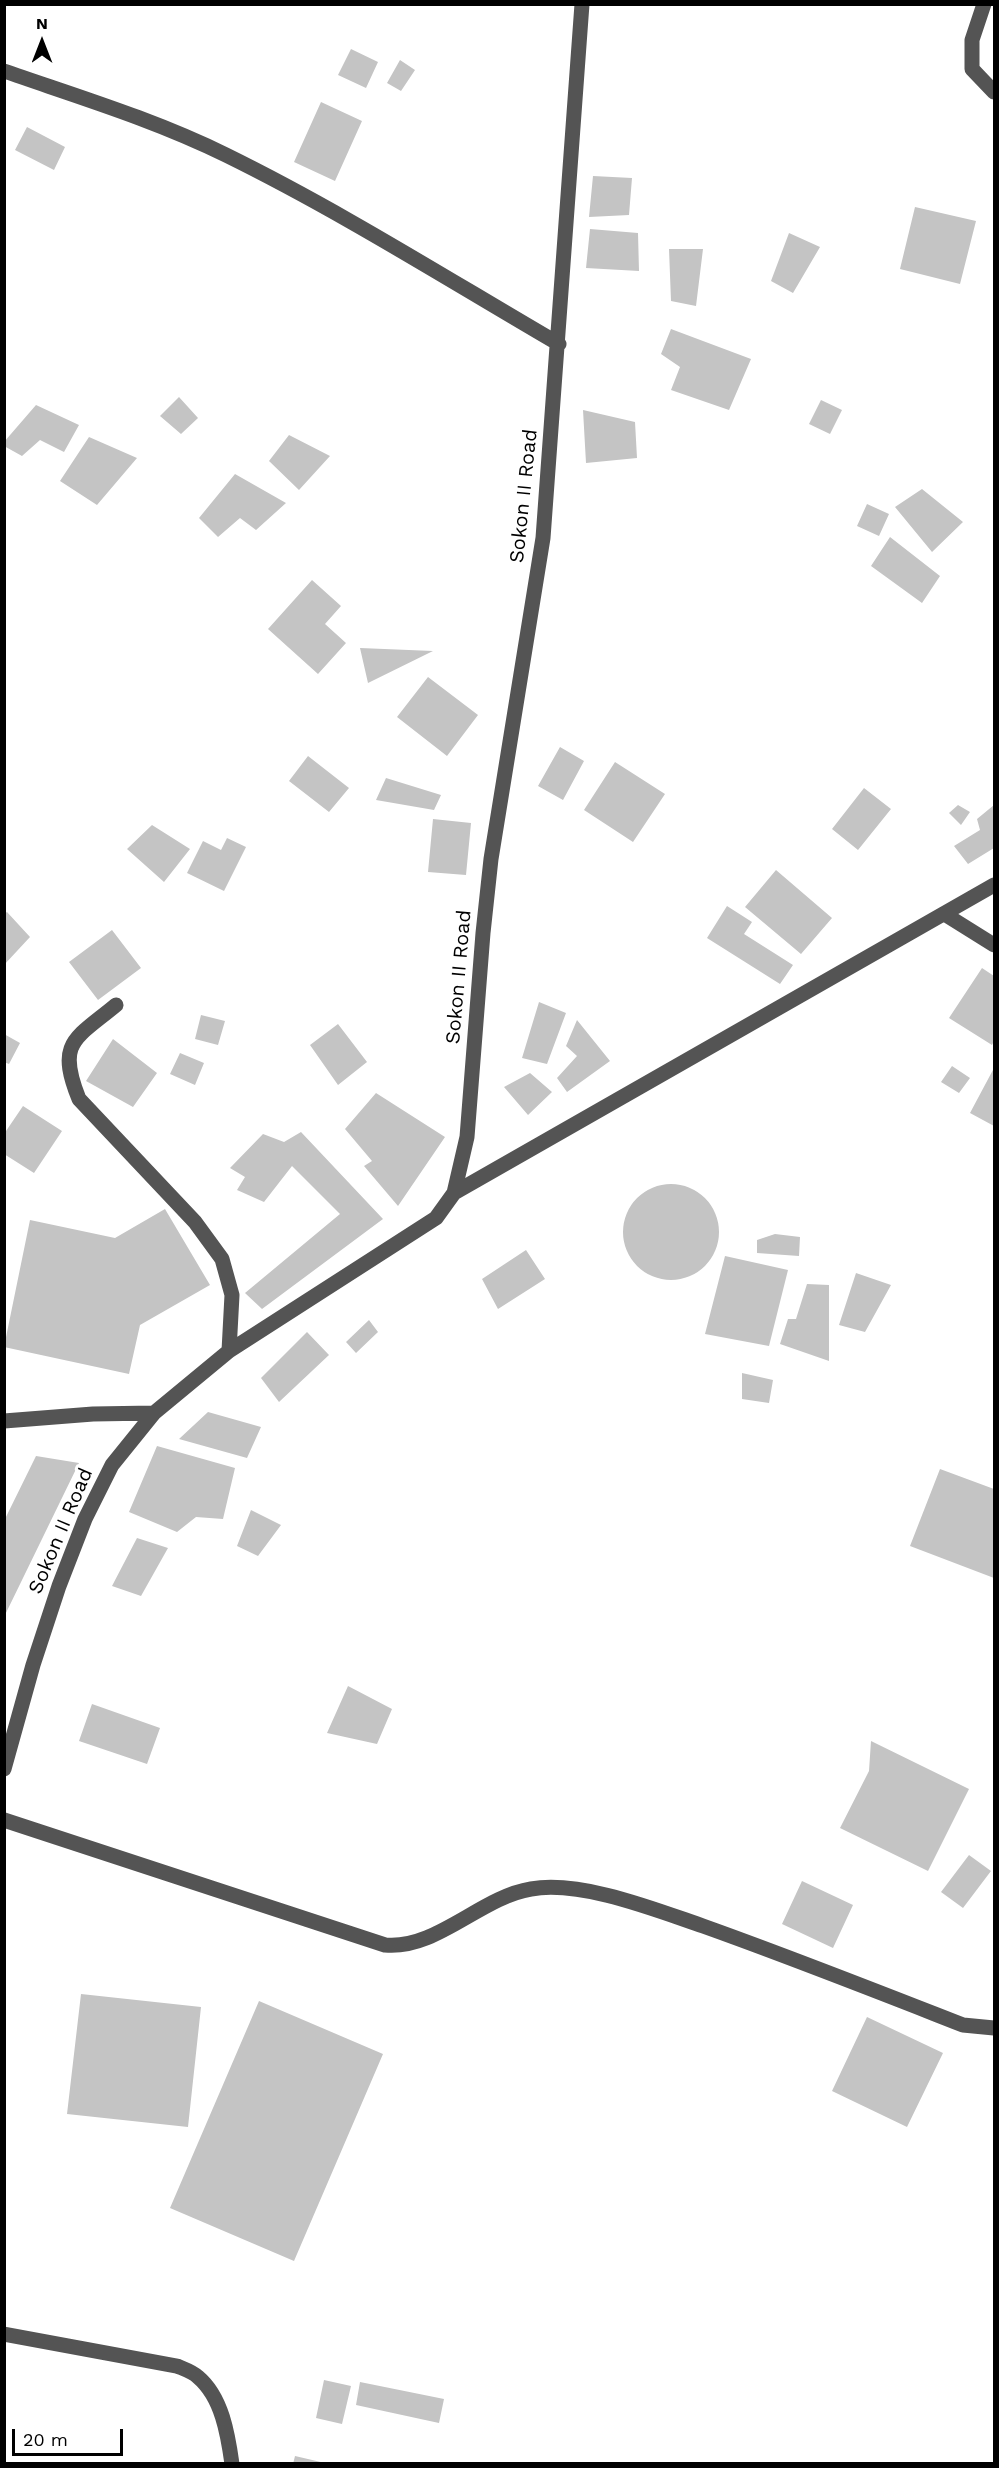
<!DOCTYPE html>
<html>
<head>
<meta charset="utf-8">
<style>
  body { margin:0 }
  #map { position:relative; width:999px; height:2468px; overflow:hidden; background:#fff; font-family:"Work Sans",sans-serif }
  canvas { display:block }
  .frame { position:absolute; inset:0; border:6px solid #000; pointer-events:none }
  .north { position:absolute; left:12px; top:12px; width:60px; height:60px; -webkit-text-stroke:4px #fff; paint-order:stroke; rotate:0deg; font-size:16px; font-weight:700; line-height:24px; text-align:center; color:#000 }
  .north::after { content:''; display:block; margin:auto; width:21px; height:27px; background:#000; clip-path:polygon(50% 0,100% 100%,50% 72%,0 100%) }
  .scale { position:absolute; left:12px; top:2429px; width:111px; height:27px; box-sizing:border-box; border:3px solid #000; border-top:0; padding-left:8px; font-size:18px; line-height:21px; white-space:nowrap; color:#000; -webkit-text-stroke:4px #fff; paint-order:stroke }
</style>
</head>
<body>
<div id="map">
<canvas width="999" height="2468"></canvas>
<div class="frame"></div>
<div class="north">N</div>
<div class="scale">20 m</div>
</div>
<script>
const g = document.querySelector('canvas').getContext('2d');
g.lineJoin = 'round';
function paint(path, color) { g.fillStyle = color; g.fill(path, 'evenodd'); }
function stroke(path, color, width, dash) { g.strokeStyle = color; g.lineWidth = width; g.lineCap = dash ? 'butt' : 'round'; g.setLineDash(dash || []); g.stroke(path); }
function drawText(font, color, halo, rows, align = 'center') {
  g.font = font + ' "Work Sans",sans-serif'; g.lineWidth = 6; g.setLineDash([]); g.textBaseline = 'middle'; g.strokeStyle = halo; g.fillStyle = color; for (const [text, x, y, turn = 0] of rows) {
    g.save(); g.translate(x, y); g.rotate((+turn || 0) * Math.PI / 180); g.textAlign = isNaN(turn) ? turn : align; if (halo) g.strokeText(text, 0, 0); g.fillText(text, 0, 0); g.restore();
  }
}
const building = new Path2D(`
  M351 49 378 62 366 88 338 75Z
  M400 60 415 70 401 91 387 83Z
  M321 102 362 121 335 181 294 162Z
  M27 127 65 147 54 170 15 150Z
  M593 176 632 178 629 215 589 217Z
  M915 207 976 221 960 284 900 269Z
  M590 229 638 233 639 271 586 268Z
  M789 233 820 247 793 293 771 281Z
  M669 249H703L696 306 671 301Z
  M671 329 751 359 729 410 671 390 680 367 661 354Z
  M179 397 198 418 181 434 160 416Z
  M821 400 842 410 830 434 809 424Z
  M36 405 79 425 64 452 40 440 22 456 4 446V442Z
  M583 410 635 422 637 458 586 463Z
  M289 435 330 456 299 490 269 461Z
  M89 437 137 458 97 505 60 481Z
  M235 474 286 503 256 530 240 518 218 537 199 518Z
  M922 489 963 522 932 552 895 507Z
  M867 504 889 514 879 536 857 526Z
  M890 537 940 576 922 603 871 566Z
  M312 580 341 606 325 624 346 643 318 674 268 629Z
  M360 648 433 651 368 683Z
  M428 677 478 715 447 756 397 717Z
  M560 747 584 761 563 800 538 786Z
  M308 756 349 788 329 812 289 781Z
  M615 762 665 794 633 842 584 810Z
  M386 778 441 795 434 810 376 800Z
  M864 788 891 809 858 850 832 829Z
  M958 805 970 812 961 825 949 813Z
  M994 805V848L968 864 954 846 980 830 977 819Z
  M433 819 471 823 466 875 428 872Z
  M152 825 190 849 164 882 127 849Z
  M227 838 246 847 224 891 187 873 203 841 221 850Z
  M776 870 832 918 801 954 745 907Z
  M727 906 752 922 744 934 793 965 780 984 707 938Z
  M7 912 30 937 4 965V914Z
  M112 930 141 968 98 1000 69 962Z
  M982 968 994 976V1041L992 1045 949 1018Z
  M539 1002 566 1013 547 1064 522 1058Z
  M201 1015 225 1021 218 1045 195 1039Z
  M577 1020 610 1061 567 1092 557 1078 577 1056 566 1046Z
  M338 1024 367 1062 338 1085 310 1045Z
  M4 1034 20 1043 9 1064 4 1062Z
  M113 1039 157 1073 133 1107 86 1081Z
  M180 1053 204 1063 195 1085 170 1074Z
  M952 1066 970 1078 959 1093 941 1082Z
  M994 1068V1126L970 1113Z
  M530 1073 552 1092 528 1115 504 1087Z
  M376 1093 445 1137 398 1206 364 1166 372 1161 345 1129Z
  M23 1106 62 1131 34 1173 4 1154V1134Z
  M301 1132 383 1219 262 1309 245 1293 340 1214 292 1166 264 1202 237 1190 245 1177 230 1168 263 1134 284 1142Z
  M623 1232a48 48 0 1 1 96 0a48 48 0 1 1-96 0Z
  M165 1209 210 1285 140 1325 129 1374 4 1347 30 1220 115 1238Z
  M775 1234 800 1237 799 1256 757 1253V1240Z
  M526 1250 545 1279 498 1309 482 1279Z
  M725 1256 788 1270 769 1346 705 1334Z
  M856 1273 891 1285 865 1332 839 1325Z
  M807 1284 829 1285V1361L780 1344 788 1319H796Z
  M369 1320 378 1332 356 1353 346 1342Z
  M307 1332 329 1355 279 1402 261 1378Z
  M742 1373 773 1380 769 1403 742 1399Z
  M208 1412 261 1427 247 1458 179 1439Z
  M157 1446 235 1468 223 1519 196 1517 177 1532 129 1512Z
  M36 1456 79 1463 4 1617V1521Z
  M940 1469 994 1489V1578L910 1546Z
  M251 1510 281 1525 258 1556 237 1546Z
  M137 1538 168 1548 141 1596 112 1586Z
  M348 1686 392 1709 377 1744 327 1733Z
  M92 1704 160 1728 147 1764 79 1741Z
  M871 1741 969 1789 928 1871 840 1828 869 1771Z
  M969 1855 991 1871 963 1908 941 1892Z
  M802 1881 853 1905 833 1948 782 1924Z
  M81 1994 201 2007 188 2127 67 2114Z
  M259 2001 383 2054 294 2261 170 2208Z
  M867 2017 943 2053 907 2127 832 2091Z
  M324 2380 351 2386 342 2424 316 2418Z
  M360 2382 444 2399 439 2423 356 2405Z
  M295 2456 325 2463V2464H293Z`);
const minor = new Path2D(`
  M984 4 972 40V69L994 92
  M4 71C79 97 155 120 226 155 340 211 449 280 559 344
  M946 915 994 945
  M116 1005C75 1039 56 1042 79 1099L195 1222 222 1259 232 1295 229 1351
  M454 1193 994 885
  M4 1421 93 1414 154 1413
  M4 1769 33 1665 59 1586 85 1519 112 1465 154 1413 229 1351 436 1218 454 1193 467 1137 483 933 491 859 543 538 582 4
  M4 1820 385 1945C436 1950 481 1897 531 1889 581 1880 656 1910 703 1926 790 1957 876 1991 963 2025L994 2028
  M4 2334 177 2366C184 2369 193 2372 198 2377 222 2397 228 2435 232 2464`);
const streetNames = [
  ["Sokon II Road",524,496,-84],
  ["Sokon II Road",459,977,-85],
  ["Sokon II Road",61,1531,-67]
];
paint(building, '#c4c4c4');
stroke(minor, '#545454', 15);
drawText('20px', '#000', '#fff', streetNames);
</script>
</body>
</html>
